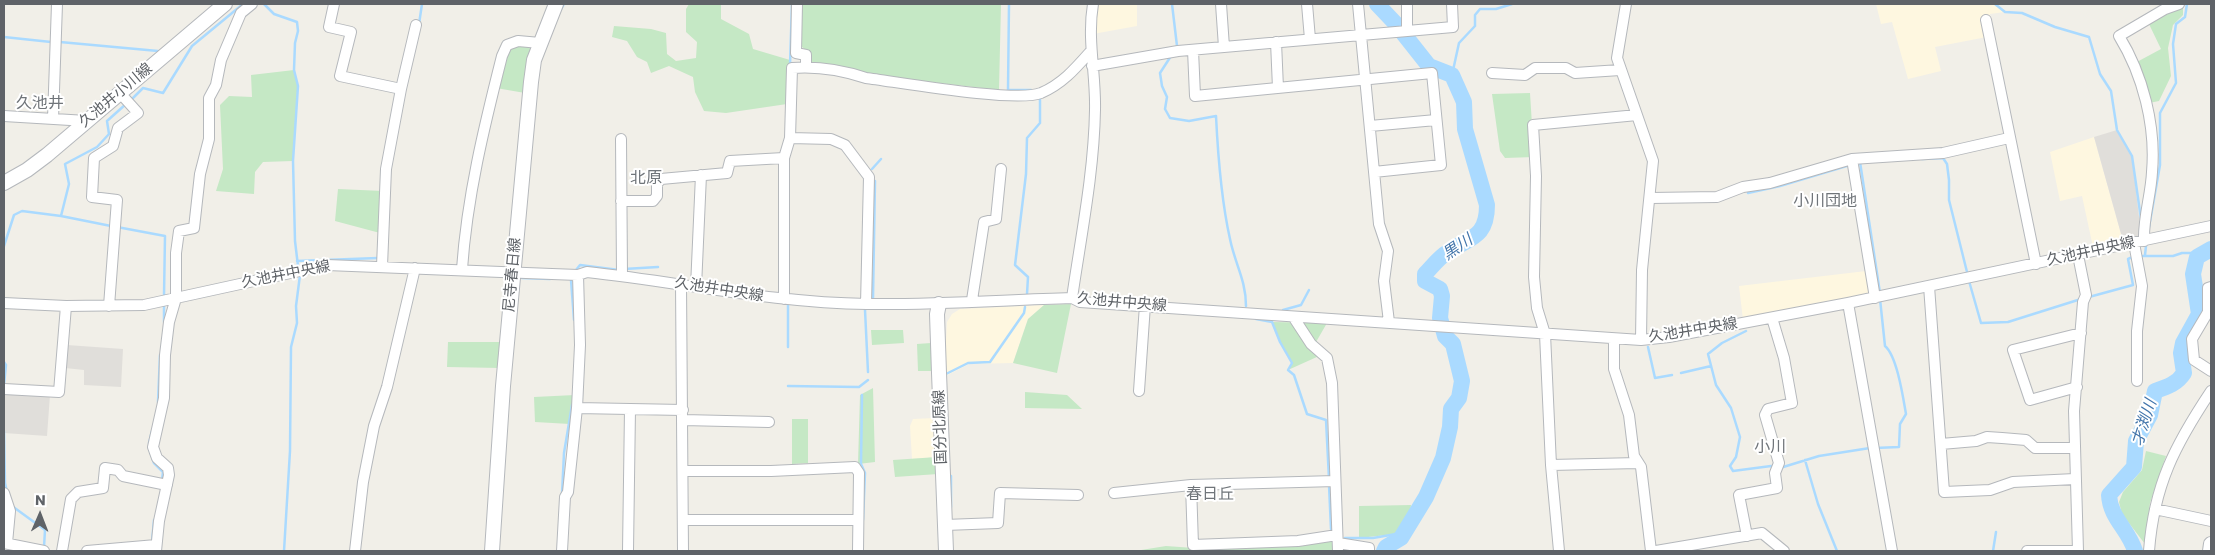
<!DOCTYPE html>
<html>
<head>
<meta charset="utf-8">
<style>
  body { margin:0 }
  #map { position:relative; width:2215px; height:555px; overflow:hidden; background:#f1efe8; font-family:Poppins,sans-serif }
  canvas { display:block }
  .frame { position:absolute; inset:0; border:5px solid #5f6368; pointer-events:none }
  .north { position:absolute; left:15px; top:490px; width:50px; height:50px; -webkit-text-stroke:4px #fff; paint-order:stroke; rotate:1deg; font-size:14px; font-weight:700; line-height:20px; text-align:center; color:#5f6368 }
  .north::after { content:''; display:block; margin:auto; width:18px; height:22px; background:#5f6368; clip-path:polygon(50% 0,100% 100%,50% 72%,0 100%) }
</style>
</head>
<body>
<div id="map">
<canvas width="2215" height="555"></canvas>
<div class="frame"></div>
<div class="north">N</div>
</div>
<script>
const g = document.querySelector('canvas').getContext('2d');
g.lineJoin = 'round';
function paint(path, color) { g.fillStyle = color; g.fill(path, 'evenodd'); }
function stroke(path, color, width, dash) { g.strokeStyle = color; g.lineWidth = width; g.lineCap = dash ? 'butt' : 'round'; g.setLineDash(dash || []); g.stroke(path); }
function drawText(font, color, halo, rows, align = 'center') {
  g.font = font + ' Poppins,"Noto Sans JP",sans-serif'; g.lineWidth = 4; g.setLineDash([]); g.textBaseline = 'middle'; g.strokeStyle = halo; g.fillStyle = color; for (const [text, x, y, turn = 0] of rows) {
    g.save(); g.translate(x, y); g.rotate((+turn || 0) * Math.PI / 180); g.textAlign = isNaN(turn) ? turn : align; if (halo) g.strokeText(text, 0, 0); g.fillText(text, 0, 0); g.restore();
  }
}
const commercial = new Path2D(`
  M1097 4H1137V26L1093 34Z
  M1876 4H1995L2005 12 1990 14 1992 36 1935 47 1941 71 1908 79 1892 22 1881 24Z
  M2094 137 2123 241 2093 247 2082 196 2060 201 2050 152Z
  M1866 271 1871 293 1743 320 1739 286Z
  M1044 305 1028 319 1013 363 969 364 944 377 947 322 952 314 960 309Z
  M935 418 937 457 912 459 910 426 913 419Z`);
const industrial = new Path2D(`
  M2117 130 2132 156 2139 217V238L2123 241 2094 137Z
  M67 345 123 349 121 387 84 385V370L65 368Z
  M4 393 50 395 47 436 4 433Z`);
const green = new Path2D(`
  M689 4H721V19L749 34 753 49 790 60 787 104 726 113 704 111 695 92 693 77 669 66 651 73 647 62 637 57 627 41 612 37 614 26 651 29 666 33 667 54 676 61 696 58 697 42 686 32V9Z
  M800 4H1001L999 90 870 75 811 65V55L801 46Z
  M2183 4V15L2173 25 2168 48 2171 76 2159 101 2149 103 2135 63 2161 49 2148 22Z
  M520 44 531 47 525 93 496 88 509 48Z
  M294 70 298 86 293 161 263 162 255 172 254 194 216 191 223 169 220 105 229 96 252 97 251 75Z
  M1530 93 1534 157 1505 158 1500 151 1492 94Z
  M338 189 383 191 380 233 335 221Z
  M1071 304 1057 373 1013 363 1028 319 1044 305Z
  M1272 322 1327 323 1312 349 1319 356 1288 370 1292 363 1280 342Z
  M871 330H903L904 343 872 345Z
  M448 342H501L500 368 447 367Z
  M931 343 932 371H918L917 344Z
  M873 388 875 462 858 464 860 395Z
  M1025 392 1067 395 1082 409 1025 408Z
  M575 395 570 424 535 422 534 397Z
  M792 419H808V463L792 464Z
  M2146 451 2166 456 2150 503 2145 544 2122 514 2119 502 2123 492 2142 470Z
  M937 457 938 474 895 477 893 460Z
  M1411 505 1410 516 1396 534 1359 538V506Z
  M1332 540V551H1135L1166 546 1194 548Z`);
const stream = new Path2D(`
  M264 4 274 14 297 22 298 31 295 43 294 70 298 86 293 161 295 241 298 266
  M1009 4 1008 90H1031
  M1172 4 1177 46 1176 49
  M1995 4 2005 12 2022 13 2055 27 2089 37 2100 74 2111 91 2117 130 2132 156 2141 219
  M560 11 564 4
  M419 24 422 4
  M4 37 51 42
  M60 42 158 51
  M1171 56 1160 73 1162 86 1167 97 1165 109 1170 118 1189 121 1216 116C1218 157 1221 199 1230 239 1235 264 1246 280 1246 306
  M790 65 792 4
  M1452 75 1459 43 1475 26V15L1480 9H1496L1512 4
  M131 100 143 88 163 93 192 46 243 4
  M1922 159 1943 158 1947 164 1949 180V200L1968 276
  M1858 163 1860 162 1880 293
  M872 169 881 159
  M1748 193 1780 186 1850 165
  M61 216 111 226
  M117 227 165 236 164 296
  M2149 227 2160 165V113L2176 83 2173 44 2176 24 2185 17 2187 4
  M4 246 14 215 22 211 61 216 69 184 65 164 97 147 109 134 107 121 126 104
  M2145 255 2146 246
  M2140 256H2173L2182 253H2194L2197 257
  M297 261 378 258
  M624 269 658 267
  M576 270 580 265 619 270
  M522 278 550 279
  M571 280 574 320
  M1969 281 1981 323 2008 322 2081 299
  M1027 294 1028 277 1015 265 1026 174 1027 138 1040 123V97
  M2089 297 2133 285 2128 259 2135 256
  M873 298 875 181
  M788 304V347
  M865 310 868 372
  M1283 310 1301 305 1309 290
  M1256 319 1272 322 1280 342 1292 363 1288 370 1294 375 1307 414 1326 420 1329 479
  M164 322V306
  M1746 331 1722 343 1708 354 1716 385 1731 408 1740 437 1736 457 1730 466 1733 471 1771 466 1775 467
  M1648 347 1655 378 1672 375
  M4 362 6 365 4 385
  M1681 373 1711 366
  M946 374 968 363 990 362 1024 313 1025 307
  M788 386 859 387 868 380
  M862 395 861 464 865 473 863 520
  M158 402 160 355
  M4 431 5 483 7 492
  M149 443 152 431
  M149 448 154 463 163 472 162 480
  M1875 448 1899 447 1900 424 1906 414C1903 397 1897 356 1885 346L1880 299
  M1805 460 1818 504 1837 551
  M1780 468 1819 456 1870 448
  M1329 485 1331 529
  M562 494 564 453 572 405
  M12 506 45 530 44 547
  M951 507V476
  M1345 538H1373L1396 534 1401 538
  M152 542 154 520
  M284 551 290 451 291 347 297 323 296 306 300 275
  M1993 551 1996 532`);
const river = new Path2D(`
  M1377 4 1395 23 1429 66 1452 75 1464 102 1465 129 1487 205C1487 238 1470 237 1448 252 1439 257 1432 267 1425 274V281L1440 289 1442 296 1440 318 1445 336 1453 344 1462 381 1459 398 1451 409 1450 427 1443 458 1426 497 1401 538 1386 547 1384 551
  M2135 551C2129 530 2110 518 2109 495L2134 467 2136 441 2150 415 2155 391C2167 387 2177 384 2184 373L2181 353 2183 343 2199 314 2193 274 2197 257 2211 249`);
const minor = new Path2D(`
  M334 4 329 27 351 32 340 76 401 89
  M797 4 796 53 806 55V66
  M1221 4 1224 47
  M1307 4 1310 39
  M1358 4 1379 224 1388 251 1384 281 1389 322
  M1626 4 1617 58 1653 161 1642 270 1641 340
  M1986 20 2036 264
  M1407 31V4
  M1276 42 1278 88
  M1193 50 1195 96 1432 73 1441 165 1374 172
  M1092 66 1178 51 1453 27 1452 4
  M1492 73 1525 75 1535 68H1566L1575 73 1620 70
  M4 116 87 121
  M53 119 57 4
  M1370 126 1436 120
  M790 138 831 139 845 145 869 177 866 304
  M621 139 622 276
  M1852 159 1875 298
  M1651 198 1717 197 1743 187 1770 183 1852 159 1943 153 2009 138
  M621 201H653L657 196V184L661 179 727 173 730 161 784 158
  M2144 241C2143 218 2151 195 2152 172 2156 126 2143 75 2119 36L2165 9 2179 4
  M2134 243 2142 286 2137 331V381
  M382 266 386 169 401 89 416 25
  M462 269C467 197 484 127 502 56L507 45 518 41 540 43
  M681 284 683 551
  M1929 286 1944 492 1990 490 2013 482 2075 479
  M696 287 701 175
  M2211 287 2208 288V312L2192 339 2194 360 2211 371
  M1072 298C1081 236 1094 172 1095 110 1096 74 1087 40 1093 4
  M784 299V158L790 138 792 68C817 66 842 70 866 78 898 82 1016 103 1041 93 1062 84 1075 69 1090 52
  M972 300 984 222 996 219 1001 169
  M4 303 66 306 144 305 327 265 526 273 578 275 587 272C680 282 773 303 867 304 935 305 1003 300 1072 298L1080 302 1641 340 1669 337 1848 303 2211 226
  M1848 303 1892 551
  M109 306 117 200 92 197 94 158 113 146 118 128 138 113 120 93
  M1294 318 1311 344 1327 358 1332 383 1338 551
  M1614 339V369L1629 415 1634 456 1641 467 1651 551
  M2077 387 2030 400 2013 350 2081 333
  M4 389 59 392 66 306
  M1139 391 1145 305
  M577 408 580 345 578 275
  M683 420 769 422
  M1941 444 1976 441 1987 437 2002 438 2026 440 2035 448H2075
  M1551 465 1638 463
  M683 471H771L855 467 859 473 858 551
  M1191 485 1193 545 1298 541 1337 535
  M4 493 10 511 7 543
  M1114 493 1191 485 1335 481
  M2155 509 2211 521
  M683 520H858
  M945 525 998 523 1000 493 1078 495
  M1747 536 1739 495 1777 488 1775 473 1779 463 1765 415 1768 409 1792 403 1784 358 1772 318
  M4 543 44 551
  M1338 543 1369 548V551
  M62 551 71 499 78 492 103 488 105 468 118 470 123 476 167 485
  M87 551 156 545
  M156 551 159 521 169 475 168 468 157 458 153 447 164 398 165 355 169 322 176 298V253L179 231 194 228 200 174 209 139V98L216 85 221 60 241 13 252 4
  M355 551 363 482 374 426 387 387 415 268
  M562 551 565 497 568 492 577 408 683 410
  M628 551 630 409
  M1559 551 1551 465 1545 334 1537 308 1534 277 1536 176 1533 125 1637 115
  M1656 551 1762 533 1784 551
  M2027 551H2078L2074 411 2083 302 2086 295 2078 255
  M2149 551C2154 485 2175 445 2211 391`);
const tertiary = new Path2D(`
  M4 183 27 170 47 155 225 4
  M939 304 937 314 939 373 946 551
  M492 551 503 386 531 82 534 60 556 4
  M2210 551 2211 544`);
const streetNames = [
  ["久池井小川線",116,96,-40],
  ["久池井中央線",2091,252,-12],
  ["久池井中央線",286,275,-11],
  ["尼寺春日線",513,275,-85],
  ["久池井中央線",719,290,9],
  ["久池井中央線",1122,303,5],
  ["久池井中央線",1693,331,-9],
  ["国分北原線",941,427,-92]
];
const neighbourhoodNames = [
  ["久池井",40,104],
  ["北原",646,179],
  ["小川団地",1825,202],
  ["小川",1770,448],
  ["春日丘",1210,495]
];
const waterNames = [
  ["黒川",1458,248,-34],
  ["才渕川",2145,423,-72]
];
paint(commercial, '#fef7e0');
paint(industrial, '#e0deda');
paint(green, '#c5e8c5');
stroke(stream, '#aadaff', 2.5);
stroke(river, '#aadaff', 16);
stroke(minor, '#b5b8bc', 12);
stroke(tertiary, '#b5b8bc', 16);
stroke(minor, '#fff', 10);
stroke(tertiary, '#fff', 14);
drawText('15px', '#5f6368', '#fff', streetNames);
drawText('16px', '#70757a', '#fff', neighbourhoodNames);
drawText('italic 16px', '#4174aa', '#fff', waterNames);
</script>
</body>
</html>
